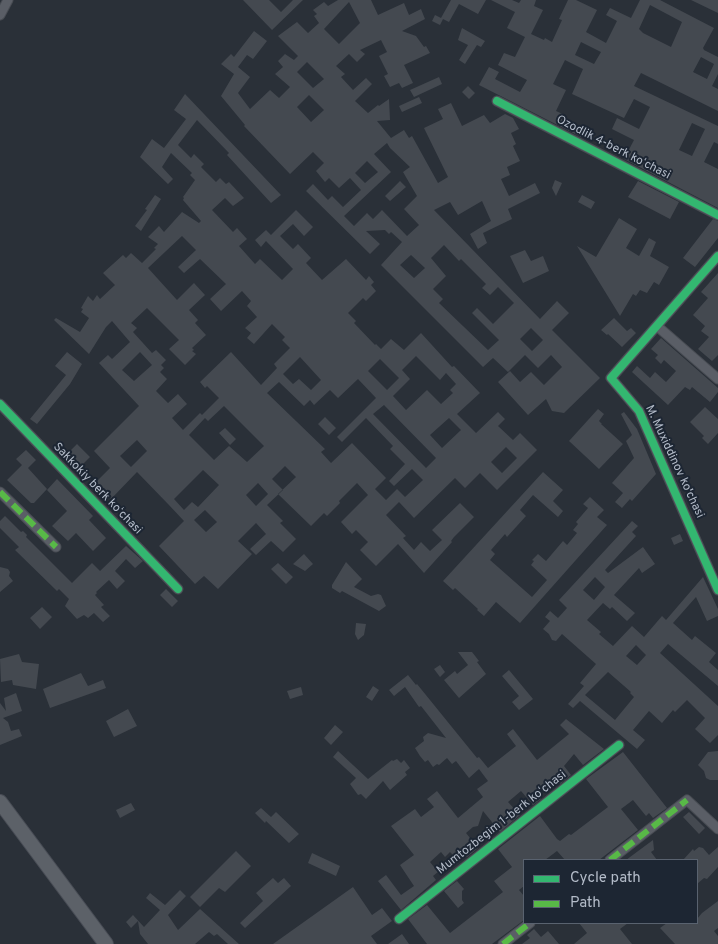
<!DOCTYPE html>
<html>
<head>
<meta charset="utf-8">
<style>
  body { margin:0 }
  #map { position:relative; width:718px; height:944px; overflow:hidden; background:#2a3038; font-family:Overpass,sans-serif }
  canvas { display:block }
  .legend { position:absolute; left:523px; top:859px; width:175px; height:65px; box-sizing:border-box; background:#1d2633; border:1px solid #59626f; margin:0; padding:6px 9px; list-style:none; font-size:15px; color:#b4bcc9 }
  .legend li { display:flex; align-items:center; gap:10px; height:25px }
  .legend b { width:25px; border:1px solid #59626f }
</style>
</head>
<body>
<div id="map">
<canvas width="718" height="944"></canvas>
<ul class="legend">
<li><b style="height:6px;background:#33b770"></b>Cycle path</li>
<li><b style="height:6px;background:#58b947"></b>Path</li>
</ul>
</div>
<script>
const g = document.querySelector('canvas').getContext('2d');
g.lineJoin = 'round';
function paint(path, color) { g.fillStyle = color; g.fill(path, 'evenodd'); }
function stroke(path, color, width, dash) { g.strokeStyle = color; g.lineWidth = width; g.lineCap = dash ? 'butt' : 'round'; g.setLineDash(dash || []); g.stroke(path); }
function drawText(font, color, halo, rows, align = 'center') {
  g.font = font + ' Overpass,sans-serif'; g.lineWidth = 4; g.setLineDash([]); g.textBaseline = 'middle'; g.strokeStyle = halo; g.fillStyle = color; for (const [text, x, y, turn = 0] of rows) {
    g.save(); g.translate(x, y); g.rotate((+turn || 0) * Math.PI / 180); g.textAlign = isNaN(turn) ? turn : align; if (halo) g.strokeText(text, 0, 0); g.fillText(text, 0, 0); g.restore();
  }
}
const building = new Path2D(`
  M243 0H269L281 12 293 0H303L272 30Z
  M338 0H371L378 15 404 3 409 15 421 9 425 19 402 31 416 36 424 47 426 46 430 53 404 65 413 83 402 88 399 83 390 87 384 76 388 74 379 56 387 52 381 40 360 50 365 54 357 62 349 54 336 66 345 74 341 77 353 90 366 78 372 84 355 101 368 113 378 105 379 106 389 99 390 120 377 121 391 138 404 130 409 138 412 136 438 183 448 177 424 128 443 119 438 109 451 103 462 126 484 115 490 123 505 114 513 118 519 129 511 133 516 144 513 146 520 161 507 167 510 175 501 179 509 196 535 183 540 193 508 209 512 219 483 233 487 243 478 249 470 234 491 221 482 201 458 215 450 202 434 210 540 319 557 301 569 313 552 330 600 378 564 413 552 411 546 399 528 415 498 382 510 371 520 382 531 372 544 385 562 367 551 355 538 368 525 355 508 372 493 358 483 367 381 265 402 242 391 232 389 234 385 230 366 231 380 244 370 254 306 191 313 184 328 200 332 196 343 207 361 190 350 178 339 188 329 178 325 182 316 171 324 163 313 152 290 174 244 126 245 125 221 96 234 74 221 64 231 54 234 57 254 31 267 41 253 59 247 55 238 67 250 77 238 93 250 109 270 90 279 98 290 87 275 74 283 67 278 61 285 54 294 60 298 56 278 36 297 22 308 33 319 23 314 16 317 14 313 10 324 2 328 6ZM349 2 360 23 339 44 324 29ZM307 62 324 79 313 88 297 72ZM309 95 324 110 311 122 297 107ZM387 143 390 148 410 167 403 172 417 196 404 209 419 225 407 236 382 210 373 219 367 213 354 226 344 216 391 172 374 154ZM367 161 378 172 365 183 355 173ZM444 245 459 261 461 259 486 284 482 288 490 295 498 287 514 303 493 324 477 308 472 313 499 340 488 350 439 303 443 299 433 289 446 276 431 258ZM411 255 425 268 414 278 400 265ZM531 328 543 340 532 351 520 339Z
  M451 0H486L478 14 459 4 449 22 441 18Z
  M491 0H512L519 3 521 0H536L534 6 543 10 531 34 544 40 545 38 552 42 562 20 559 19 568 0H576L597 10 586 32 606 43 617 21 606 15 610 8 631 18 640 0H660L714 28 703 48 704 50 718 57V74L712 86 718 89V111L641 73 634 86 718 126V144L714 142 704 162 718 169V208L624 159 634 140 612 129 617 118 639 129 650 107 634 99 624 118 572 94 583 69 565 60 553 84 566 90 556 111 565 115 563 119 584 130 581 137 479 85 489 67 499 72 495 79 520 92 527 80 498 65 504 53 515 57 525 37 507 28 515 12ZM650 5 682 22 671 47 643 33 639 29ZM581 42 601 52 594 64 575 55ZM701 57 714 64 707 79 693 72ZM692 123 705 129 692 156 679 150Z
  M691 0H718V13Z
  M435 15 443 19 440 25 432 21Z
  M462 28 485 41 481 47 477 45 465 64 459 60 468 45 458 40Z
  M439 77 442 84 414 97 410 90Z
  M468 86 475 93 469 99 462 92Z
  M185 94 281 195 271 203 227 155 229 153 197 120 178 145 191 158 194 154 204 164 201 167 216 182 220 178 226 184 229 182 244 198 233 206 225 198 212 210 233 232 237 228 247 239 239 246 255 264 260 259 282 280 293 269 266 241 261 247 255 240 266 230 271 235 296 210 313 227 304 236 293 224 280 236 293 249 298 244 311 258 306 263 322 280 346 259 366 280 369 276 374 282 371 285 376 291 366 301 363 298 348 313 356 321 354 323 375 345 376 344 381 349 391 339 404 350 421 333 452 367 454 366 480 393 457 414 476 433 498 412 505 419 498 426 513 440 520 433 537 450 497 490 480 473 465 488 455 478 414 518 399 502 386 515 406 536 403 538 414 550 421 542 430 551 442 540 432 530 460 503 474 517 454 537 451 541 452 542 424 573 398 544 376 566 360 550 368 542 356 530 352 534 341 522 368 495 357 483 339 501 340 503 327 516 324 513 311 526 278 494 296 477 285 466 272 479 283 490 267 505 283 521 280 523 296 539 283 552 271 541 256 555 250 549 266 534 256 523 238 541 252 554 218 589 204 576 195 584 159 546 184 521 168 504 137 472 111 499 95 483 110 468 94 451 139 406 99 363 108 355 112 359 130 342 112 321 106 327 89 354 54 320 56 318 80 332 89 318 81 312 83 309 81 308 88 296 93 301 97 295 100 299 115 285 103 273 123 255 126 258 131 253 142 263 156 249 154 248 158 244 148 237 159 226 164 232 182 212 199 223 201 221 183 200 184 198 183 197 195 180 190 175 192 173 171 153 162 167 173 179 168 184 140 157 152 139 164 148 186 119 174 110ZM182 236 196 250 178 267 184 273 200 259 226 284 210 299 221 311 242 291 251 301 247 306 257 317 245 328 251 333 247 338 254 344 272 324 285 337 282 340 290 348 274 364 277 368 261 385 231 352 200 382 205 388 207 386 219 398 202 415 200 413 183 430 172 418 187 404 178 394 168 403 156 391 167 379 160 372 164 368 161 365 166 360 156 350 152 353 133 332 137 328 131 323 147 308 179 340 169 349 185 365 196 354 192 351 194 350 192 348 206 335 195 323 198 320 189 310 205 295 194 283 177 300 148 268ZM140 352 152 365 134 381 122 370ZM416 356 440 380 446 373 456 384 450 390 453 393 441 404 427 390 406 410 393 396 410 379 402 370ZM300 357 321 380 311 390 299 379 293 384 283 374ZM380 359 399 378 387 390 368 371ZM358 379 376 398 337 437 342 442 366 418 393 446 390 449 405 464 389 481 394 486 412 469 423 480 405 497 397 489 386 500 375 489 386 478 352 443 331 463 321 452 325 449 267 393 279 382 304 406 310 400 314 405 330 390 338 398ZM384 405 436 458 426 468 373 414ZM224 406 264 446 247 462 229 446 214 460 189 435 205 418 208 421ZM449 418 461 430 442 448 430 435ZM137 440 147 451 131 467 120 456ZM506 447 517 458 502 473 491 462ZM203 470 219 485 198 507 192 502 184 510 174 499ZM258 483 268 494 256 506 246 495ZM205 510 217 522 206 532 194 520Z
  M419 97 422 103 402 112 399 106Z
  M555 180 562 183 556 196 552 188Z
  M400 181 406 187 390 201 385 196Z
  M638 181 679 202 670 219 628 197Z
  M155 195 161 199 141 231 135 226 147 210 145 209Z
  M582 195 595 202 591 209 578 202Z
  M619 218 637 229 626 248 639 256 649 238 656 242 650 256 669 267 659 285 654 282 647 293 640 290 636 296 633 294 620 316 577 246 596 257Z
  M713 219 718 221V238L695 267 683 258Z
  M525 250 531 261 543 256 549 271 523 283 510 256Z
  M718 273V355L712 361 698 349 709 337 701 331 705 326 693 315 708 298 701 292Z
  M614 318 627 331 631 328 636 333 622 347 608 334 607 335 601 330Z
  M661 338 718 388V392L710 402 692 387 690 390 685 387 668 405 632 372 637 366 650 378 655 372 666 382 676 371 664 360 661 364 655 358 658 355 651 349Z
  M67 352 82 364 70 384 37 424 30 419 66 375 55 366Z
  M705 407 718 419V433L708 444 702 438 704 436 690 422Z
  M598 409 604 414 599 421 602 424H601L623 444 599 469 569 441Z
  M624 412 637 429 656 474 632 501 630 499 622 508 615 502 623 493 612 483 634 458 626 441 632 435 621 414Z
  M325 417 336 428 329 435 318 424Z
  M225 428 236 439 230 445 219 433Z
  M77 444 90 457 79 468 66 455Z
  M26 450 36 460 28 468 47 489 34 503H31L7 480 22 465 16 459Z
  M543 472 563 490 553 501 563 511 558 517 533 495 520 510 526 516 507 537 505 534 491 550 495 554 490 560 532 597 547 580 531 565 534 561 532 560 538 554 546 561 563 541 567 545 577 533 573 530 578 524 576 522 588 508 583 504 590 497 604 510 597 517 607 525 520 623 496 602 484 616 477 610 478 609 455 588 453 590 443 581Z
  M57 479 93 516 89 520 106 538 93 551 76 533 68 541 52 526 67 511 47 490Z
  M5 516 21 532 23 531 27 535 26 537 72 583 92 563 100 571 126 546 143 561 135 568 126 559 115 571 125 581 117 589 109 580 96 592 97 593 95 595 104 605 101 607 110 616 103 622 94 613 88 618 84 615 77 619 65 606 69 599 59 589 57 591 15 550 19 547 0 528V521Z
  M632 521 638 526 632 532 636 536 605 570 608 573 643 547 655 564 642 573 639 568 614 595 635 613 627 621 612 607 610 609 603 603 587 620 601 632 599 634 613 646 632 626 644 637 662 616 666 620 703 577 718 609V616L707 621 696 597 673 623 692 640 695 636 716 653 709 662 718 670V686L668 644 660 653 718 706V735L710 743 695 729 705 718 687 700 675 712 673 710 662 723 649 711 633 730 645 740 637 749 580 701 573 708 568 704 584 686 580 683 596 664 562 634 556 641 552 640 549 634 543 629 550 621 545 617 550 611 558 618 567 608 559 600ZM595 577 605 587 594 600 583 590ZM636 645 646 655 637 665 626 656ZM608 672 631 692 630 693 634 697 615 720 585 695Z
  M680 534 683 541 674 545 671 538Z
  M304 554 313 564 305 571 293 564Z
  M346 562 362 579 354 587 371 596 378 594 381 595 386 606 379 611 342 591 340 593 332 588V585Z
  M278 563 293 577 286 584 271 569Z
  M0 567 8 569 10 572 9 576 13 581 0 592Z
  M166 589 178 601 172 607 160 595Z
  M42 607 52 617 40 629 30 618Z
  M356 623 366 624 364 635 358 640 355 634Z
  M458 652H472L479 661 477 662 486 674 459 698 444 680 455 671 457 674 468 665Z
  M19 654 22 662 39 664 36 689 13 685 12 680 1 682 0 659Z
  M440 665 445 672 440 677 434 669Z
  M509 670 533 699 519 710 512 702 519 696 502 676Z
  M81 673 88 686 103 680 106 688 50 708 43 689Z
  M408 675 416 685 417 684 477 758 479 757 488 768 516 746 507 734 513 729 537 760 569 734 560 725 566 719 604 749 583 765 574 754 564 766 571 775 560 784 554 777 535 792 541 799 533 805 521 791 508 802 520 815 500 832 483 811 478 826 473 827 466 833 478 848 467 857 461 850 454 856 450 852 445 857 441 852 430 862 438 872 433 876 436 880 401 910 378 881 386 875 401 895 414 886 400 865 414 855 391 826 415 809 421 817 434 807 427 799 437 791 458 818 483 797 477 789 488 781 479 769 469 778 456 761 452 764 447 758 439 765 437 764 433 767 428 760 425 762 420 756 415 748 424 741 423 737 428 733 446 738 421 706 419 707 405 687 394 696 389 690Z
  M373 686 379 690 372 701 366 697Z
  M301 687 303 695 290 699 287 691Z
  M16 693 22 711 3 718 8 722 11 731 19 729 22 736 0 745V703L6 711 4 698Z
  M128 709 137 726 114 737 106 721Z
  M335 725 343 732 331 745 324 738Z
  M338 751 368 779 392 760 393 761 397 759 401 763 404 760 410 768 405 772 407 775 390 790 383 781 366 799 361 794 358 795 350 784 356 778 333 757Z
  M718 751V780H710L706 778 704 771 698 765 708 752Z
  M623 752 667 808 653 818 649 813 646 816 633 800 621 809 638 830 599 860H565L557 851 545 860H524V886L519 890 524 896V920L492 944H427L408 919 427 905 450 933 503 892 494 881 512 867 498 849 540 816 557 839 560 841 569 834 571 835 608 807 586 779Z
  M131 803 135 810 120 818 116 810Z
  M261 808 271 817 276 812 299 834 289 843 266 821 265 823 255 813Z
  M689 812 705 828 699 834 683 817Z
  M653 840 654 850 651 852 657 860H626Z
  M699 847 703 848 709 855 718 847V867L707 879 704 878 697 884V860H683L693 849 694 851Z
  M236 851 251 866 225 892 219 888 200 907 190 897Z
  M312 853 340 866 336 876 308 863Z
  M273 878 278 883 284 878 291 886 245 928 240 923 263 901 256 893Z
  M457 881 464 889 462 891V900L464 903 458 908 444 891Z
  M353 887 372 915 382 908 392 921 371 936 377 944H273Z
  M180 890 186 896 168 915 178 930 200 909 239 944H228L217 934 214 936 209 932 195 944H148L140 934 138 921 131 928 126 922 133 915 144 927 160 910 146 898 150 893 165 905Z
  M718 901V928L714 931 718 936V944H675L660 928 667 923H697V919L702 913Z
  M579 923H628L620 929 632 944H574L587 933Z
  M534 929 541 937 548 931 559 944H522L530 938 527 935Z
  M402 934 409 944H388Z`);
const street = new Path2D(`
  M0 15 8 0
  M497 101 718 215
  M718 256 611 378 639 411 718 590
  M657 326 718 379
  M0 404 178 589
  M0 492 56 547
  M610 860 687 800 718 829
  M399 919 619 745
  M503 944 530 923`);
const primary = new Path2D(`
  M0 802 106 944`);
const quiet = new Path2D(`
  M0 492 56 547
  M610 860 687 800
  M503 944 530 923`);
const cycleway = new Path2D(`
  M497 101 718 215
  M718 256 611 378 639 411 718 590
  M0 404 178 589
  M399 919 619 745`);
const streetNames = [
  ["Ozodlik 4-berk koʻchasi",613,148,27],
  ["M. Muxiddinov ko'chasi",674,462,65],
  ["Sakkokiy berk koʻchasi",97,489,46],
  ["Mumtozbegim 1-berk koʻchasi",502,823,-38]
];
paint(building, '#444950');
stroke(street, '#484c53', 11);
stroke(primary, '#484c55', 16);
stroke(street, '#5a5e66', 9);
stroke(primary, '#5c6168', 14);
stroke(quiet, '#58b947', 6, [12, 6]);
stroke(cycleway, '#33b770', 8);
drawText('12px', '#b4bcc9', '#1d2633', streetNames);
</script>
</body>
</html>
